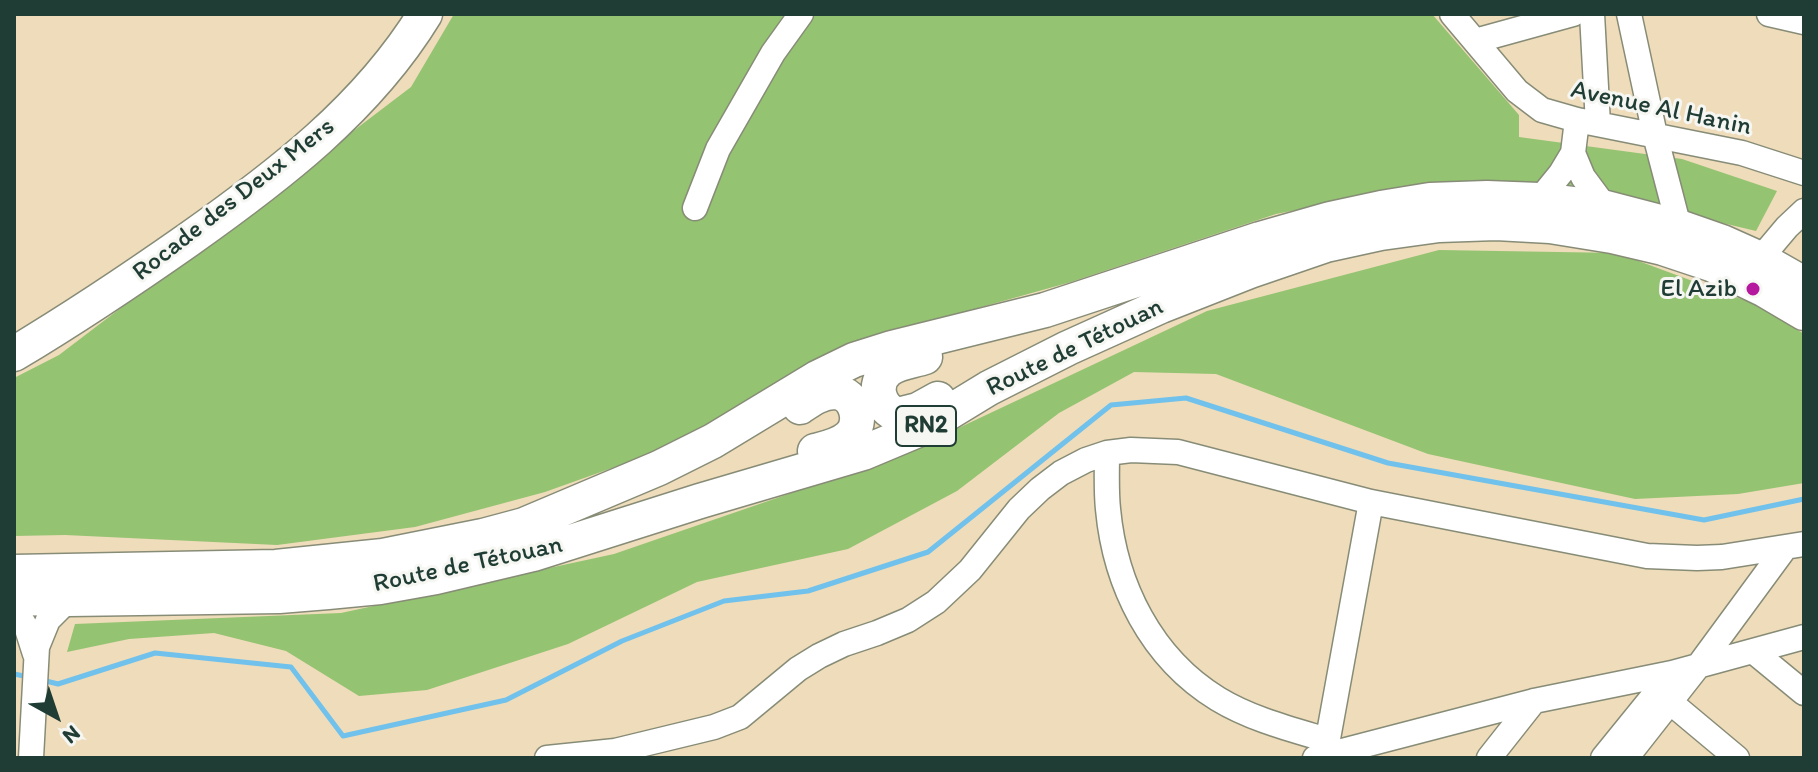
<!DOCTYPE html>
<html>
<head>
<meta charset="utf-8">
<style>
  body { margin:0 }
  #map { position:relative; width:1818px; height:772px; overflow:hidden; background:#efdcba; font-family:Itim,sans-serif }
  canvas { display:block }
  .frame { position:absolute; inset:0; border:16px solid #1f3d34; pointer-events:none }
  .north { position:absolute; left:16px; top:676px; width:80px; height:80px; -webkit-text-stroke:6px #f6f6f2; paint-order:stroke; rotate:140deg; font-size:22px; font-weight:700; line-height:32px; text-align:center; color:#1f3d34 }
  .north::after { content:''; display:block; margin:auto; width:28px; height:36px; background:#1f3d34; clip-path:polygon(50% 0,100% 100%,50% 72%,0 100%) }
</style>
</head>
<body>
<div id="map">
<canvas width="1818" height="772"></canvas>
<div class="frame"></div>
<div class="north">N</div>
</div>
<script>
const g = document.querySelector('canvas').getContext('2d');
g.lineJoin = 'round';
function paint(path, color) { g.fillStyle = color; g.fill(path, 'evenodd'); }
function stroke(path, color, width, dash) { g.strokeStyle = color; g.lineWidth = width; g.lineCap = dash ? 'butt' : 'round'; g.setLineDash(dash || []); g.stroke(path); }
function drawText(font, color, halo, rows, align = 'center') {
  g.font = font + ' Itim,sans-serif'; g.lineWidth = 6; g.setLineDash([]); g.textBaseline = 'middle'; g.strokeStyle = halo; g.fillStyle = color; for (const [text, x, y, turn = 0] of rows) {
    g.save(); g.translate(x, y); g.rotate((+turn || 0) * Math.PI / 180); g.textAlign = isNaN(turn) ? turn : align; if (halo) g.strokeText(text, 0, 0); g.fillText(text, 0, 0); g.restore();
  }
}
const green = new Path2D(`
  M454 14H1432L1519 115V137L1682 159 1777 191 1756 231 1584 190 1428 184 1276 214 1071 282 860 341 682 443 545 492 415 527 277 545 65 535 14 536V378L59 355 411 87Z
  M1439 250 1617 253 1760 306 1804 334V483L1738 494 1635 499 1428 454 1216 374 1134 372 1059 413 957 491 848 549 697 582 568 644 427 690 359 696 286 651 214 633 129 639 67 652 75 624 341 613 614 554 899 456 1207 311Z`);
const stream = new Path2D(`
  M14 674 29 677
  M42 680 58 684 155 653 291 667 343 736 506 700 622 641 724 601 808 591 928 552 1111 405 1186 398 1388 463 1704 520 1804 499`);
const minor = new Path2D(`
  M1452 14 1517 91 1542 110 1577 120 1742 153 1804 173
  M1592 14 1598 124
  M1629 14 1655 135 1679 227
  M1769 14 1804 22
  M1475 41 1573 14
  M1573 153 1583 177 1606 208
  M1539 200 1561 173 1573 153 1577 120
  M695 208 718 149 773 53 801 14
  M1760 259 1787 227 1804 211
  M1107 453C1107 472 1106 490 1108 509 1115 585 1151 658 1218 699 1251 719 1290 729 1327 740
  M14 607 27 629 35 654
  M1753 651 1804 693
  M1670 702 1737 758
  M1325 755 1371 502
  M31 758 37 647 48 620 69 599
  M547 758 615 751 714 727 740 717 798 669 819 656 844 644 877 633 908 620 936 602 970 570 1019 509 1040 489 1061 473 1086 460 1107 453 1131 450 1178 452 1371 502 1647 556 1697 558 1722 557 1804 544
  M1315 758 1534 701 1672 673 1804 637
  M1489 758 1534 701
  M1603 758 1672 673
  M1626 758 1699 665 1785 548`);
const highway = new Path2D(`
  M14 354C74 318 131 280 188 240 277 177 367 109 425 14
  M925 357C913 361 898 362 888 370 871 384 879 409 898 415L918 410 938 399
  M800 407C810 400 821 392 835 392 856 393 864 422 850 436 841 445 827 448 815 451
  M14 572 276 567 383 556 483 536 524 525 659 468 713 441 817 378 854 360 892 348 1045 310 1260 239 1330 219 1381 208 1430 200 1487 198 1539 200 1606 208 1679 227 1722 242 1760 259 1804 284
  M14 598 69 599 279 596 328 592 380 587 436 577 533 554 700 501 863 453 925 427 989 388 1068 348 1161 306 1250 271 1326 245 1381 233 1439 225 1496 223 1550 226 1612 236 1663 248 1711 264 1765 290 1804 313`);
const markers = [
  [1753,289,8,"#b5179e"]
];
const shields = [
  [926,426,60]
];
const shieldNames = [
  ["RN2",926,426]
];
const streetNames = [
  ["Avenue Al Hanin",1661,109,12],
  ["Rocade des Deux Mers",234,200,-38],
  ["Route de Tétouan",1075,348,-26],
  ["Route de Tétouan",468,565,-12]
];
const poiNames = [
  ["El Azib",1737,289]
];
paint(green, '#94c372');
stroke(stream, '#70c1eb', 5);
stroke(minor, '#878c77', 27);
stroke(highway, '#878c77', 37);
stroke(minor, '#fff', 24);
stroke(highway, '#fff', 34);
for (const [x, y, r, color] of markers) { const dot = new Path2D(); dot.arc(x, y, r, 0, 2 * Math.PI); g.fillStyle = color; g.fill(dot); stroke(dot, '#f6f6f2', 3); }
for (const [x, y, w] of shields) { const box = new Path2D(); box.roundRect(x - w / 2, y - 20, w, 40, 6); g.fillStyle = '#f6f6f2'; g.fill(box); stroke(box, '#1f3d34', 2); }
drawText('bold 24px', '#1f3d34', null, shieldNames);
drawText('26px', '#1f3d34', '#f6f6f2', streetNames);
drawText('26px', '#1f3d34', '#f6f6f2', poiNames, 'right');
</script>
</body>
</html>
